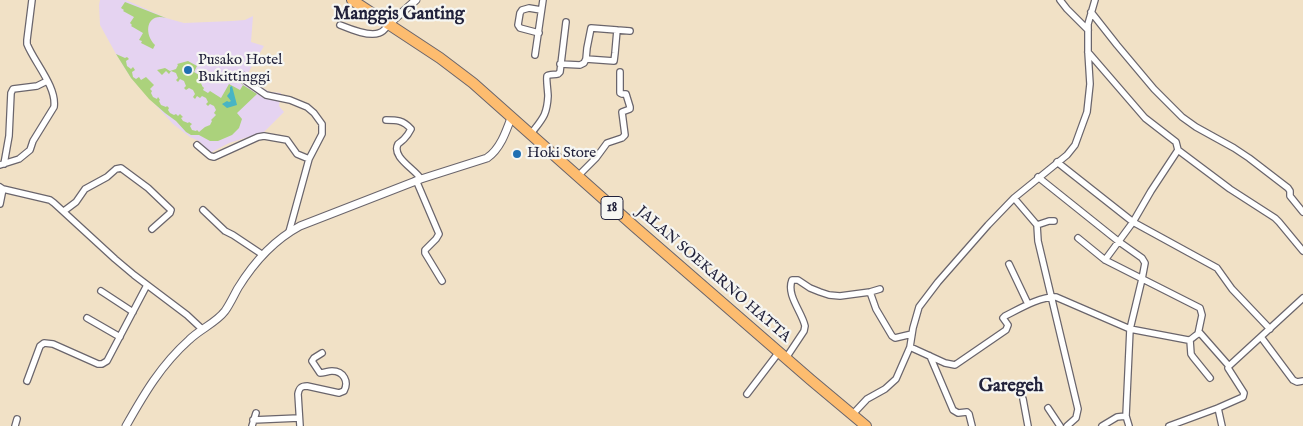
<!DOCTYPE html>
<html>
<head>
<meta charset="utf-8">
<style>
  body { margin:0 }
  canvas { display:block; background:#f1e1c6 }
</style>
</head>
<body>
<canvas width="1303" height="426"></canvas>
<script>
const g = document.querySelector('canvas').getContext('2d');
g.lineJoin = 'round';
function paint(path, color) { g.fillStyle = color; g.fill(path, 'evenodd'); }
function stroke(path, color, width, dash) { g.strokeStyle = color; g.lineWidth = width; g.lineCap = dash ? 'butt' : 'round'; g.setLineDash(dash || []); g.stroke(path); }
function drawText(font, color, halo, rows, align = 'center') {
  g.font = font + ' "IM FELL English",serif'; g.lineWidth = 4.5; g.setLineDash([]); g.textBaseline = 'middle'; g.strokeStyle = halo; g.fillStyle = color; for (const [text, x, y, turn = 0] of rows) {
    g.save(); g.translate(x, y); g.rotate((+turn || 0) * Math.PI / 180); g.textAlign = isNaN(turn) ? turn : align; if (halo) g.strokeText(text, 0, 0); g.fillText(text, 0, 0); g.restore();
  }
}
const built = new Path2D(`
  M100 0H126L166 18 184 23 232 21 245 20 253 16 251 42 264 46 245 78 270 92 281 93 279 106 284 112 264 132 229 143 210 153 199 141 190 137 173 124 131 78 116 54 100 25 99 5Z`);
const green = new Path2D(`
  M125 2 166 18C147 12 143 33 155 45L153 49 141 43 142 41 139 40 143 33 131 26 132 25 130 23 134 17 123 11 124 10 121 8Z
  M116 54 125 58 127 57 129 59 126 61 127 66 131 69 133 67 135 70 132 72 133 77 136 79 139 77 141 80 146 77 154 85 150 89 152 91 151 93 153 97 157 99 158 97 160 100 159 101 161 105 166 107 167 106 169 108 168 110 170 113 174 115 176 114 178 116 180 114 183 117 181 118 183 121 188 123 189 122 192 124 190 126 192 130 196 131 197 130 199 132 205 127 210 125 212 121 211 120 216 115 214 113 216 110 214 106 210 104 208 106 206 104 208 102 206 98 202 96 200 98 197 96 195 99 193 97 195 94 193 90 189 88 186 90 184 88 186 86 184 81 180 79 178 82 176 80 178 78 176 73 171 71 169 74 166 71 162 75 157 70 165 68 170 71 176 69 178 65 177 64 188 61 197 66 194 72 199 75 203 69 207 72 201 84 202 85V86L204 88 203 90 208 93 210 91 221 98 229 84 240 90 243 85 234 78 236 76 240 79 243 85 257 94 237 113 242 119 239 128 232 135 218 141H210L199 135H191L186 132 176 121 165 113 149 99 131 78Z`);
const water = new Path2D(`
  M232 86 237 105 227 108 222 104 227 101 229 102 231 101 227 96 230 92V87Z`);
const minor = new Path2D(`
  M1060 0 1067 9 1088 30
  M1091 12 1117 45 1154 89 1182 117 1196 127 1234 148 1249 158 1288 188 1290 191V196L1303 212
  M340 25C350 29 369 37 379 33 383 32 386 28 388 25
  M539 33 520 28 518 25 520 13 522 10 529 8 541 10
  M1088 52 1145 118 1176 142 1178 150
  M535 55 543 0
  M586 59 614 61 615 53 617 30
  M560 64 580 65 584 63 586 59 587 48 591 28 630 31
  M244 76 246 81 266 95 290 100 307 107 314 113 322 124V134L309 159 289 232
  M386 120C397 120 403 120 411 129 409 133 407 136 404 139 403 140 398 144 398 144 391 157 415 169 421 179
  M530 135C542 119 547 116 548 96 548 92 546 78 547 76 549 74 555 75 558 74L560 72 566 22
  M197 145 210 156 214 157 258 137 264 136 287 140 297 154 309 159
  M1057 162 1133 222 1217 268 1232 289 1270 329
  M4 164 9 136 11 93 13 89 37 86 47 81
  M0 165 19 159 30 150 33 141 54 107C57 87 34 62 27 44V40L32 0
  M577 177 596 158 607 143 622 138 625 135 622 112 630 109V107L626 94H622L620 93V72
  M1038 177 1118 241 1142 258 1145 263 1142 279 1130 329 1126 416 1129 426
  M416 180 439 234 436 239 425 250V253L442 281
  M0 187 3 189 50 200 54 203 115 259 134 275 187 315 202 329
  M1014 198 1037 225 1038 241 1078 409 1076 418 1067 426
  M0 204 3 189
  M203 210 225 231 233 235 263 255
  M64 211 76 202 85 189 107 177 116 169 121 168 148 188 171 210 170 213 152 229
  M1037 225 1049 221H1054
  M1078 238 1105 260 1200 308 1202 315 1198 334
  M1105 260 1133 222 1151 191 1178 150 1230 189 1275 218 1279 222 1303 251
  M1009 264 1028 304
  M101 291 133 312
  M870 292 876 309 892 336 895 338 912 334
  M87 318 120 337
  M1261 337 1293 380 1297 382 1303 381
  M1190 340 1191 354 1193 357 1210 378
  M910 347 945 363 955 365 1006 330 1008 325 1003 318 1005 316C1019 309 1041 296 1056 297L1130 329 1188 340C1193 340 1195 334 1200 333L1229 366
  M930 356 953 410 958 413 967 412 969 414 972 426
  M786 358 804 331 805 326C802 312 786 295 792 280H798L810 288 820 292 829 295 840 296 870 292 880 289
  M27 381 40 346 44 343 53 344 98 364H102L107 361 147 285
  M747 394 779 352
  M1023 399 1028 426
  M1048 408 1060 426
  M1218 408 1222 426
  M852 415 867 399 885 389 896 379 910 347 913 328 919 307 938 282 988 225 1014 198 1067 155 1075 145 1087 112 1090 84 1088 52V24L1095 0
  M253 420 299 418
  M15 426 17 419
  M252 426 256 413
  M300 426 298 394C299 388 301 386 307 386L339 393 344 391C349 382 344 371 332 371 328 371 324 373 320 373L312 361 314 358 322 353
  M1102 426 1117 417 1126 416
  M1169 426 1218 408 1243 397 1244 393 1228 368 1229 366 1303 298`);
const tertiary = new Path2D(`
  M388 25 416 0
  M126 426C144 394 161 365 189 340 200 329 216 323 225 311 230 304 234 295 238 288 254 262 274 240 300 226L421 179 487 158C500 149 506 132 511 118`);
const trunk = new Path2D(`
  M352 0 440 58 473 83 635 227 811 380 866 426`);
const markers = [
  [188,70,5,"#1f6fb2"],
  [517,154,5,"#1f6fb2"]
];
const shields = [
  [612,208,22]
];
const shieldNames = [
  ["18",612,208]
];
const poiNames = [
  ["Pusako Hotel",198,61],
  ["Bukittinggi",198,78],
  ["Hoki Store",527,154]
];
const streetNames = [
  ["JALAN SOEKARNO HATTA",713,275,41]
];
const quarterNames = [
  ["Manggis Ganting",399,15],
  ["Garegeh",1011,387]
];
paint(built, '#e5d3f1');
paint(green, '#abd27c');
paint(water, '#48b5c4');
stroke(minor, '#6a656c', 8);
stroke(tertiary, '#6a656c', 9);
stroke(trunk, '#6a656c', 12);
stroke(minor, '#fff', 5.5);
stroke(tertiary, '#fff', 7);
stroke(trunk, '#fdbc6f', 10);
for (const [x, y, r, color] of markers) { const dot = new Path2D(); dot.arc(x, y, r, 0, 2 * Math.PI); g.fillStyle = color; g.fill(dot); stroke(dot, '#f6f6f2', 2); }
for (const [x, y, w] of shields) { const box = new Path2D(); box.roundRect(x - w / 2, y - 11.5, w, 23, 4); g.fillStyle = '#f6f6f2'; g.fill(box); stroke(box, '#22223b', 1); }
drawText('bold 14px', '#22223b', null, shieldNames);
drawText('15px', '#22223b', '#f6f6f2', poiNames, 'left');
drawText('15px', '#22223b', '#f6f6f2', streetNames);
drawText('bold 18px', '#22223b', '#f6f6f2', quarterNames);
</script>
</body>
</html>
